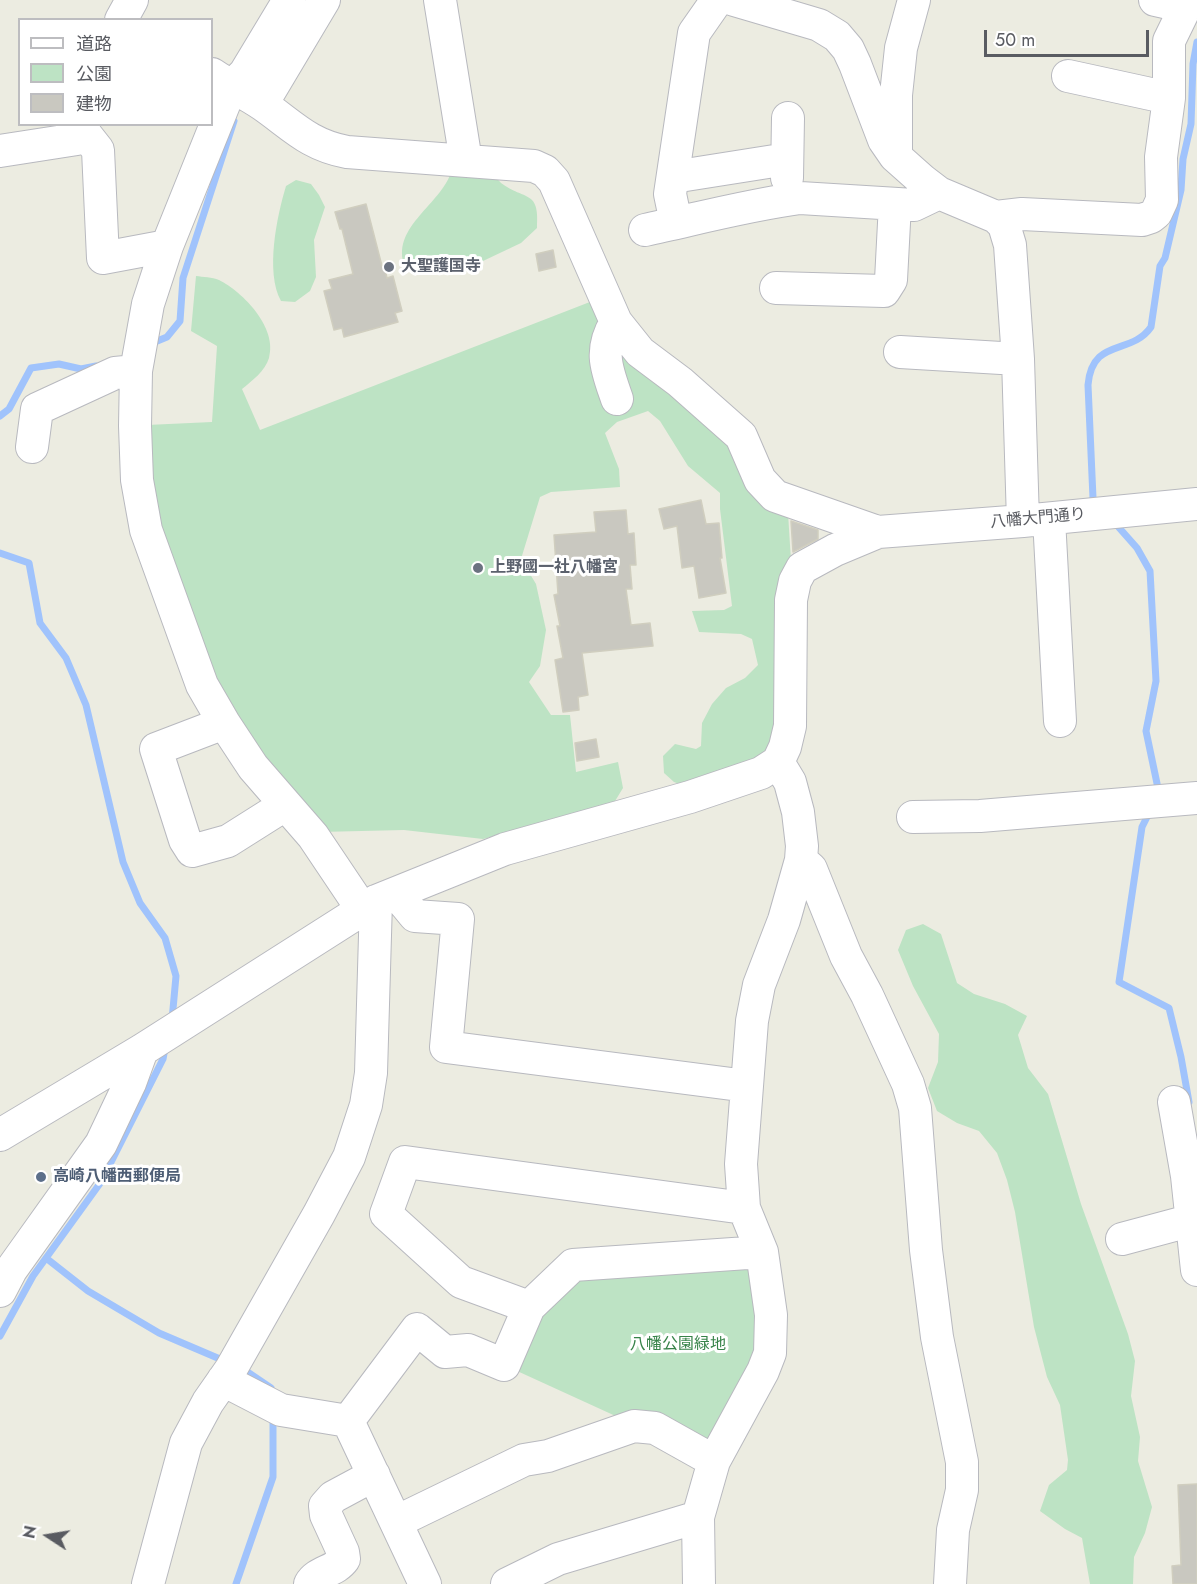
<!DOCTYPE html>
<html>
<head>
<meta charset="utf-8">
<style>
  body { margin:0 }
  #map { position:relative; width:1197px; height:1584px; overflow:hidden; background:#ecece1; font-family:Jost,"Noto Sans JP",sans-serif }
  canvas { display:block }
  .legend { position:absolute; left:18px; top:18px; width:195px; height:108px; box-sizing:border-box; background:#fff; border:2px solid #bdbdc0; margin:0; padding:8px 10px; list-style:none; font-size:18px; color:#595b61 }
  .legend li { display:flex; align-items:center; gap:12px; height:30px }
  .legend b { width:30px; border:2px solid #bdbdc0 }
  .north { position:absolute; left:18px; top:1506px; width:60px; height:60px; -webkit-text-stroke:4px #fff; paint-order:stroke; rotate:282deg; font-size:16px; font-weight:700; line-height:24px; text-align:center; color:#595b61 }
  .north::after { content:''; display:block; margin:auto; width:21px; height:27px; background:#595b61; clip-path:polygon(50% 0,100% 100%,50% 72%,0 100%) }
  .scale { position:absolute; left:984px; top:30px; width:165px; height:27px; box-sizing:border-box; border:3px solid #595b61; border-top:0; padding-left:8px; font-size:18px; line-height:21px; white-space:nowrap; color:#595b61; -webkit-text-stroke:4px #fff; paint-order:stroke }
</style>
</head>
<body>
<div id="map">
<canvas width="1197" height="1584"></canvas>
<ul class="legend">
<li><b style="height:8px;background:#fff"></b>道路</li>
<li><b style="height:16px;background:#bde3c4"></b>公園</li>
<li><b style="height:16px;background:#c9c8c0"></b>建物</li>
</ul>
<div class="north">N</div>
<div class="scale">50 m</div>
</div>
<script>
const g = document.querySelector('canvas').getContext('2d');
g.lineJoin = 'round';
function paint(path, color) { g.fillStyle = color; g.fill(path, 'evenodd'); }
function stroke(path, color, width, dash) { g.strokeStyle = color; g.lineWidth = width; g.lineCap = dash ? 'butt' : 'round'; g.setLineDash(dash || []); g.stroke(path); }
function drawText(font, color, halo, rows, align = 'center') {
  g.font = font + ' Jost,"Noto Sans JP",sans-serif'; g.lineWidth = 6; g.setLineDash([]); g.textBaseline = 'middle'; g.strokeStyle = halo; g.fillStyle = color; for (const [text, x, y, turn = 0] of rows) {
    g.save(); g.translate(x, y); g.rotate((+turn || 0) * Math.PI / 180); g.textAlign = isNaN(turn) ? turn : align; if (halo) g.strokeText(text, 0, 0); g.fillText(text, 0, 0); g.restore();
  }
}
const green = new Path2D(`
  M492 171C495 175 498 180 501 183 525 201 540 189 537 228L521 243 483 261 421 274 405 267C390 229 438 206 450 175Z
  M296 180 311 184 319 195 325 207 314 240 316 277 310 291 295 302 281 301C265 272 277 216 286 186Z
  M196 276C203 277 212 277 219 280 243 292 278 328 269 358 265 371 252 381 242 389L260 430 595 300 707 415 788 513 791 561 773 742 763 753 755 759 688 787 674 782 664 773 663 756 675 744 696 749 701 746 702 723 712 704 726 688 745 678 758 665 752 639 741 634 699 632 692 611 724 610 732 606 720 509V493L688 466 660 421 648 411 617 422 605 433 619 469 620 487 551 492 540 497 521 559 536 584 546 630 540 666 529 682 551 715H570L576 772 618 762 623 788 612 806 483 839 404 830 319 832 232 720 155 528 147 425 212 422 217 346 191 331Z
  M923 924 941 934 957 983 974 994 1005 1004 1027 1016 1018 1035 1028 1068 1048 1094 1081 1204 1128 1334 1135 1361 1131 1396 1140 1437 1138 1461 1152 1507 1145 1533 1134 1557 1133 1584H1090L1082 1538 1065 1529 1040 1511 1049 1485 1067 1470 1068 1460 1060 1405 1047 1377 1034 1327 1015 1212 1007 1180 997 1153 979 1131 957 1123 937 1111 928 1088 938 1062 939 1034 913 986 898 950 906 930Z
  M762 1252 771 1315 714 1461 504 1365 573 1265Z`);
const stream = new Path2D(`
  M150 344 167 337 180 321 183 278 234 121
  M0 416 9 409 31 368 59 364 81 369 96 366
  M1098 505 1093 498 1088 385C1092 337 1131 356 1151 327L1160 266 1165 258 1181 190 1183 159 1191 124 1193 64 1197 42
  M1114 522 1137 548 1150 571 1156 681 1146 731 1159 793
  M0 553 29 563 40 623 66 658 86 705 123 862 140 903 165 938 176 976 172 1020
  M1150 811 1142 827 1119 982 1169 1008 1181 1057 1189 1102
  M46 1258 88 1291 159 1333 227 1362
  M0 1336 33 1276 101 1182 163 1059 165 1048
  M240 1367 271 1388
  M236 1584 273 1477V1416`);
const building = new Path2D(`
  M366 204 382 266 384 265 387 278 393 276 402 311 395 313 398 322 344 337 342 328 334 330 324 291 332 289 329 280 353 274 342 229H340L335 212Z
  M553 250 556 267 539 271 536 254Z
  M701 500 706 524 719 523 722 558H720L726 593 699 598 694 566 682 568 677 526 664 529 659 509Z
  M626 510 628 534 634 533 636 565H630L632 589H626L631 625 650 623 653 646 582 653 588 695 578 697 579 710 563 712 555 660 563 658 557 626H560L554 595 558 594 554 535 596 532 594 512Z
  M791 521 818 530V539L793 552Z
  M596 739 599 757 577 761 575 743Z
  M1197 1484V1584H1173L1172 1566 1181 1565 1178 1485Z`);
const minor = new Path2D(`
  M289 0 245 73 231 87 167 246 148 304 136 371 135 426 137 480 146 530 202 685 224 723 253 767 313 836 362 909
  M440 0 466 161
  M734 0 819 25 837 36 848 49 855 64 884 140 895 156 922 180 939 193 996 217 1004 225 1010 245 1018 359 1023 521
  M1155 0 1186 7
  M121 20 132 0
  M212 74C228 85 247 94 263 105 293 126 309 145 347 152L534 166 545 171 554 181 616 322 640 352 680 382 741 436 760 480 775 496 878 532
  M1068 76 1169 98
  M262 104 324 0
  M83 131 98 150 103 258 167 246
  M0 151 77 139 83 131 84 124
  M896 152V95L901 48 914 0
  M673 177 787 159
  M787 178 788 118
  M996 217 1022 214 1142 220 1151 217 1156 213 1162 200 1161 157 1169 98V41L1189 0
  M676 223 670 194 694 33 717 0
  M645 230C696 219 748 205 800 198L914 205 939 193
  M776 288 884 291 891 280 895 204
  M616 322C598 351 607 370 617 399
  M900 352 1018 359
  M32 447 37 409 115 373 136 371
  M1049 519 1060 721
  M224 723 156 749 185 840 192 851 228 841 285 805
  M913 817 980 816 1197 798
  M801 860 811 869 846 956 867 995 908 1084 915 1108 926 1250 937 1337 962 1462V1490L953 1530 950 1584
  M396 893 415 916 458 919 446 1047 747 1086
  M1174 1102 1187 1176 1197 1270
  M0 1135 142 1050 376 901 505 849 690 797 761 773 778 762 785 747 790 726 791 600 795 581 802 568 835 550 878 532 1023 521 1197 504
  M1122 1239 1193 1220
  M0 1291 11 1270 101 1144 130 1083 142 1050
  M529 1307 461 1282 386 1214 405 1162 744 1208
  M223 1380 281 1410 348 1421 425 1584
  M348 1421 417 1329 445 1352 468 1350 504 1365 529 1307 573 1265 762 1252
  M396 1522 524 1460 548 1456 634 1426 655 1428 714 1461
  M148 1584 186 1443 208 1402 231 1369 319 1214 349 1157 366 1105 371 1073 376 901
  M310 1584C317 1571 335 1572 344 1559L343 1552 326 1515 325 1506 333 1497 374 1475
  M507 1584 558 1559 698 1517
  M699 1584 698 1517 714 1461 763 1371 770 1353 771 1315 762 1252 744 1208 741 1164 752 1021 759 985 784 920 801 860 802 846 798 812 790 782 778 762`);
const markers = [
  [389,267,6,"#6b7280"],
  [478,568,6,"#6b7280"],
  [41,1177,6,"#5c6f8a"]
];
const worshipNames = [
  ["大聖護国寺",401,267],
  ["上野國一社八幡宮",490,568]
];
const streetNames = [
  ["八幡大門通り",1038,519,-5]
];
const serviceNames = [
  ["高崎八幡西郵便局",53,1177]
];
const parkNames = [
  ["八幡公園緑地",678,1345]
];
paint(green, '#bde3c4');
stroke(stream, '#a0c3fc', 7);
paint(building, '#c9c8c0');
stroke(building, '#d0cebf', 1.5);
stroke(minor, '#b8b9bf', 34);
stroke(minor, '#fff', 32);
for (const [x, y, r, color] of markers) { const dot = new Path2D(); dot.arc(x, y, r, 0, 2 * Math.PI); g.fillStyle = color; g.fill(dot); stroke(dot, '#fff', 2); }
drawText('bold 16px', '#5b616d', '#fff', worshipNames, 'left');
drawText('16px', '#595b61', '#fff', streetNames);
drawText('bold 16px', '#4e5e75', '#fff', serviceNames, 'left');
drawText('16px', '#378349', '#fff', parkNames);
</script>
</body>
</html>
